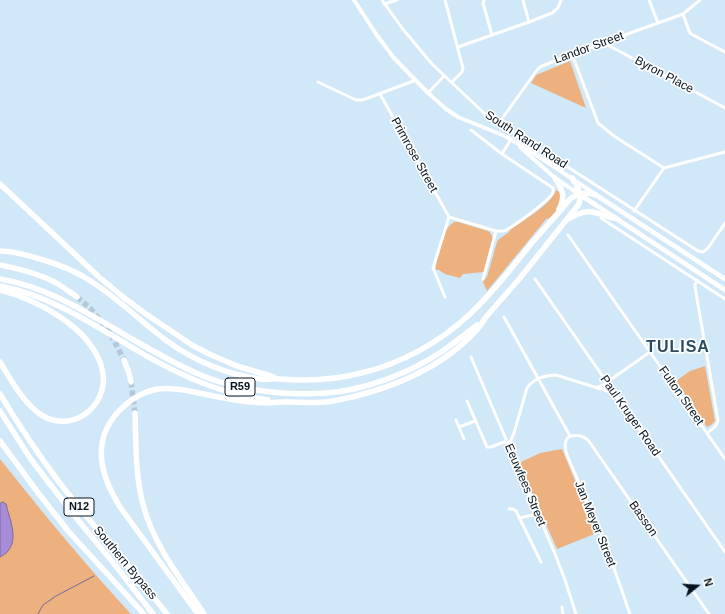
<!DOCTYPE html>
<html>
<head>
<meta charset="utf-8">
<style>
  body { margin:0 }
  #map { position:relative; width:725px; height:614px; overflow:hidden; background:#d1e8f9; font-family:Helvetica,sans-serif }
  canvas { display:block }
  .north { position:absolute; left:677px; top:566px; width:40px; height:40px; -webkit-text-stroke:3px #fff; paint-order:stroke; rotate:72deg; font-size:11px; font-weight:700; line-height:16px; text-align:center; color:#06141e }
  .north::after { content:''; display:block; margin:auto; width:14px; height:18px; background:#06141e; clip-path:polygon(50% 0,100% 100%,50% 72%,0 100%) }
</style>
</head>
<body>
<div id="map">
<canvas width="725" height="614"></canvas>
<div class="north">N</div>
</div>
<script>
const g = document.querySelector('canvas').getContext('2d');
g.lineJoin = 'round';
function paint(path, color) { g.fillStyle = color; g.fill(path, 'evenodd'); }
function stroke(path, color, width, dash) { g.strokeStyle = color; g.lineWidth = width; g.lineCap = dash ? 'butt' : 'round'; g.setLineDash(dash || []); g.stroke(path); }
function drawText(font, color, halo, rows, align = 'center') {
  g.font = font + ' Helvetica,sans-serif'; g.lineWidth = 3.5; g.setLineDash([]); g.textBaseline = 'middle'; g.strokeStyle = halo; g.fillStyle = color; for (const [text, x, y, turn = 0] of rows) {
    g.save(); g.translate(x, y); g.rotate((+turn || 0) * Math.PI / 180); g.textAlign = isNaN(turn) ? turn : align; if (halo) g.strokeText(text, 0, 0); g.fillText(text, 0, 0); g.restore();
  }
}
const green = new Path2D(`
  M570 61 586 108 531 83 536 75Z
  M556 190 562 194C559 207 559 210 548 219L547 218 487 291 483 282 484 280 487 277 497 242 498 240 509 232 510 230C522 221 552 204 556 190Z
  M454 222H458L488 231C491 233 492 235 493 240L484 272 463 274 460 278 445 274 439 270H436C435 263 442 240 445 232 447 228 450 225 454 222Z
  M705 366 715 421 711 425 707 427 676 381 690 371Z
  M562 449 597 533 557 549 519 463 540 453Z
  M0 459C42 512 85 564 131 614H0Z`);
const water = new Path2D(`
  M3 502 6 504C9 518 19 538 8 551 6 554 3 555 0 557V504Z`);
const stream = new Path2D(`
  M38 614 43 605 56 596 94 576`);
const motorwayTunnel = new Path2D(`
  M77 297 90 308 109 331 124 360
  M131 382 135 413`);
const minor = new Path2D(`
  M382 0 402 28 432 64 484 113 698 251 703 252 708 248 725 223
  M445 0 463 68 462 72 452 82
  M484 0 483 3 492 35
  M523 0 529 22
  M649 0 658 23
  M384 4 397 0
  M683 14 689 31 691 34 725 52
  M604 43 725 108
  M458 47 529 22 552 13 558 8 561 0
  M572 54 598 123 614 136 664 168
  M318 82 356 100H362L368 98 416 80
  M428 93 444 76
  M380 94 449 217 496 231H504C513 227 547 202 552 194 554 191 553 191 553 188L502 154 471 130
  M499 123 537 70 540 67 572 54 683 14 700 0
  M502 154 511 139
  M634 211 664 168 725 152
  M601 218 725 299
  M568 235 725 459
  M483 279 496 231
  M535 279 725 552
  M698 281 695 284V287L718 420C718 426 712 429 707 433
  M445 297 436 275 433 268 449 217
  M504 317 570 436
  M471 357 555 554 565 580 576 614
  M596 388 603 385 650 352
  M467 401 487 447H491L507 441
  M456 420 464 439
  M459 427 475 421
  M570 436C577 435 582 435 588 440L709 614
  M570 436C563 441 565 448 567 455L608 551 630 614
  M509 445 514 433 527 388C533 379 545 375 556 375L614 393
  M509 509H513L516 511 541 562
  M519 518 538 514
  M562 607 563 614`);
const secondary = new Path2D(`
  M354 0 376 34 394 58 428 93 446 109 458 117 505 136 529 150 595 194
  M520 147 555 178 579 194`);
const primary = new Path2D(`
  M579 194 725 290
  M596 195 725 279`);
const motorway = new Path2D(`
  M555 178C562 189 566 196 559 209
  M0 184 98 276 123 297 146 314 192 345 209 354 237 366 274 377
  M567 220C586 208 592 211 612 218H615
  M0 251C13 251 27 255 40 259 58 264 76 271 92 282 119 299 141 322 167 341 193 360 227 375 260 379 266 380 273 378 280 379 307 381 335 380 361 373 401 364 440 342 470 314 492 293 511 269 530 245 543 230 557 215 570 199 578 193 587 192 596 195
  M0 265C20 269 41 274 58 284 65 288 71 293 77 297
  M0 279C53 288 93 317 139 343 160 355 181 367 203 376 228 386 256 391 283 393 297 394 311 394 325 393 363 391 410 373 441 352 453 344 465 334 477 325
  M0 286C53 296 97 327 143 354 181 376 223 395 268 400
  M0 290C37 300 88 326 101 365 113 400 77 435 43 416 25 406 11 380 0 362
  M124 360 129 373 131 382
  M0 394C18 424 38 454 59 482 94 527 132 570 167 614
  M0 411 30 458 49 483 82 525 115 565 153 614
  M135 413C136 445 135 477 144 508 155 547 182 580 204 614
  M0 441 39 494 69 532 144 614
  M198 614 120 507C101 476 91 443 117 413 129 400 141 392 158 389 176 387 192 392 209 395 223 398 237 401 251 402 264 404 274 402 287 402 300 402 313 403 326 402 336 401 346 398 356 396 392 387 424 374 454 351 464 343 479 330 485 318L520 278 579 204C582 194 578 186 572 178`);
const shields = [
  [240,387,30],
  [79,507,30]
];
const shieldNames = [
  ["R59",240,387],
  ["N12",79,507]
];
const streetNames = [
  ["Landor Street",589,48,-20],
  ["Byron Place",664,75,28],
  ["South Rand Road",526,140,33],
  ["Primrose Street",414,155,61],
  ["Fulton Street",681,396,55],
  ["Paul Kruger Road",630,416,55],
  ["Eeuwfees Street",525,485,67],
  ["Basson",643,519,55],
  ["Jan Meyer Street",595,524,68],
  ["Southern Bypass",125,563,50]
];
const districtNames = [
  ["TULISA",678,348]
];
paint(green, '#ecb17e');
paint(water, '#a98cd7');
stroke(water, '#7868a0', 1);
stroke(stream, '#7868a0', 1);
stroke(motorwayTunnel, '#b3c8d8', 5.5, [5.5, 3]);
stroke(minor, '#fff', 3);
stroke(secondary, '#fff', 4);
stroke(primary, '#fff', 4.5);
stroke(motorway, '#fff', 5.5);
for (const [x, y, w] of shields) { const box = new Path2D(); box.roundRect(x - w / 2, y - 9, w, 18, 3); g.fillStyle = '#fff'; g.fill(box); stroke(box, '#06141e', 1); }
drawText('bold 11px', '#06141e', null, shieldNames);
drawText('12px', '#06141e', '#fff', streetNames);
g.letterSpacing = '1px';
drawText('bold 16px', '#294b63', '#fff', districtNames);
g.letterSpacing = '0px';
</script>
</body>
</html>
